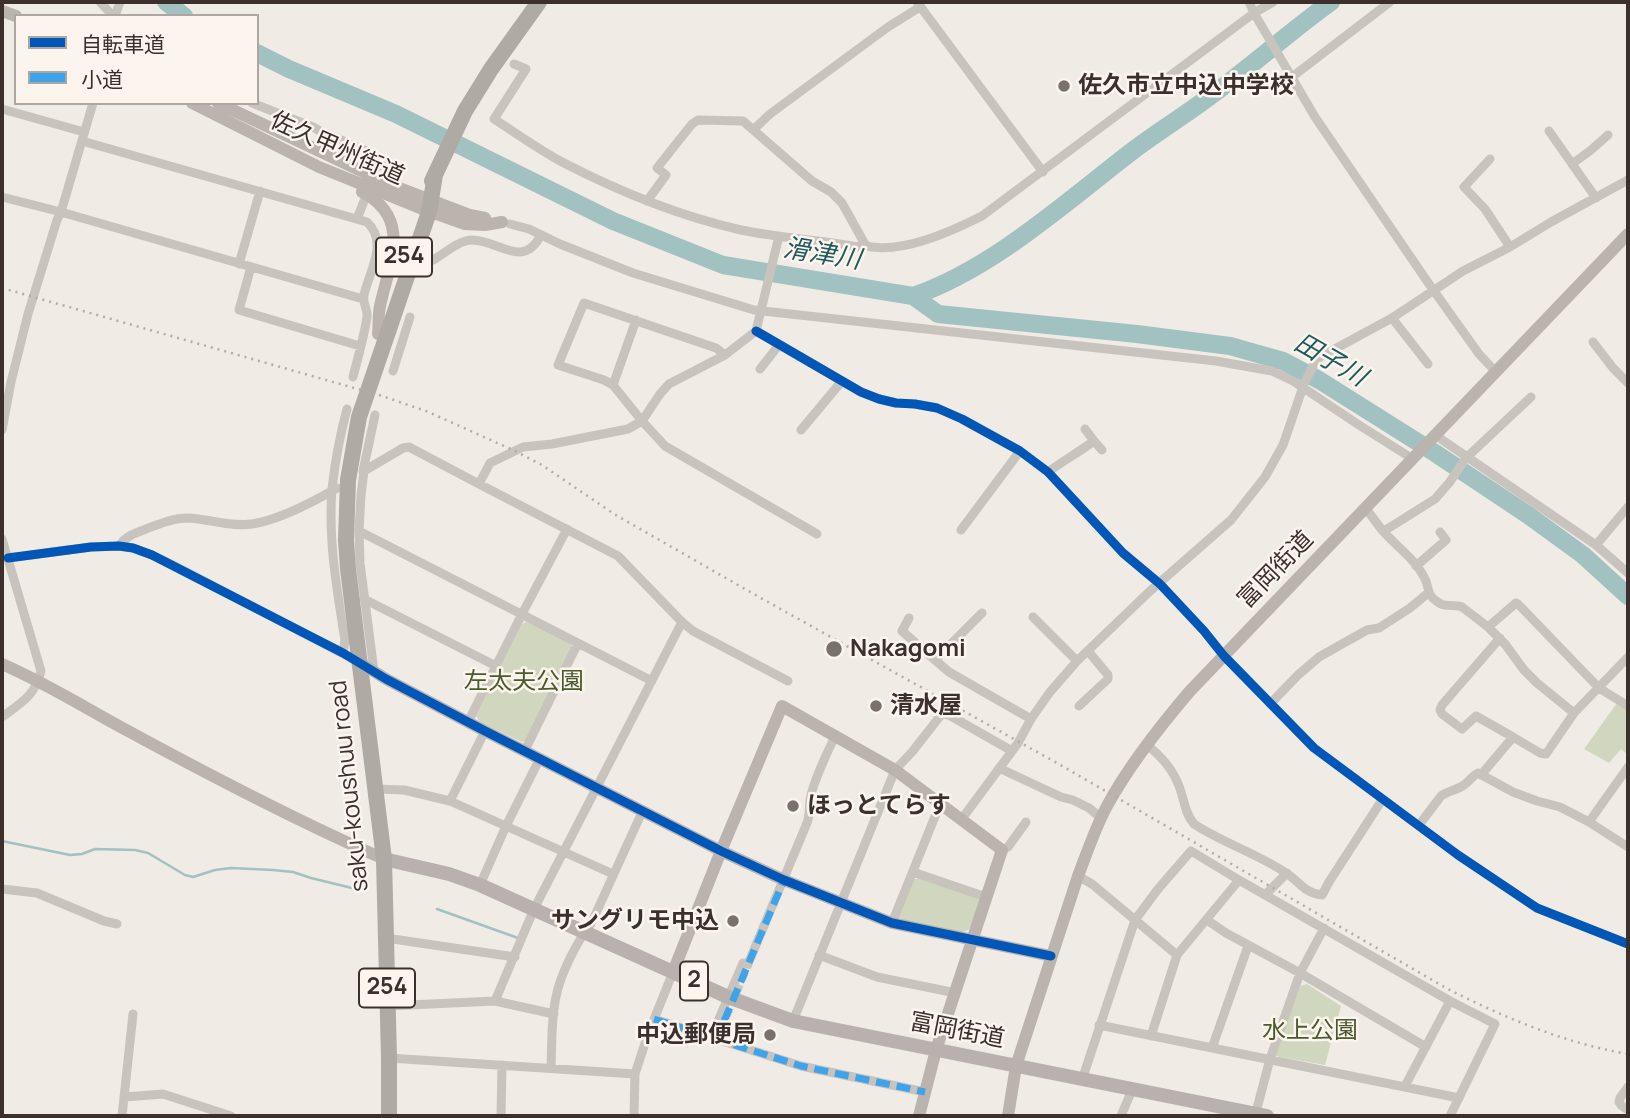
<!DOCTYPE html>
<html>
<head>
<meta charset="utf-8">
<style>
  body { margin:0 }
  #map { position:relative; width:1630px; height:1118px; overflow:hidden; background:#f0ebe5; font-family:Manrope,"Noto Sans JP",sans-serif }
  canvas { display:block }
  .frame { position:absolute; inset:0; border:4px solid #3b302b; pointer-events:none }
  .legend { position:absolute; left:14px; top:14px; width:245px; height:91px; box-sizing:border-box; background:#fbf5ee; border:2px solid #aea6a0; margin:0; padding:9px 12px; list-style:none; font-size:21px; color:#3b302b }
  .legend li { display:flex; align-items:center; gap:14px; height:35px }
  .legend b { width:35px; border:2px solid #aea6a0 }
</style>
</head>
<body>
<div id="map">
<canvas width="1630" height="1118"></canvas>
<div class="frame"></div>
<ul class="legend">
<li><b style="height:9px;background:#0057b8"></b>自転車道</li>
<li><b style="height:9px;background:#3fa3eb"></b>小道</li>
</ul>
</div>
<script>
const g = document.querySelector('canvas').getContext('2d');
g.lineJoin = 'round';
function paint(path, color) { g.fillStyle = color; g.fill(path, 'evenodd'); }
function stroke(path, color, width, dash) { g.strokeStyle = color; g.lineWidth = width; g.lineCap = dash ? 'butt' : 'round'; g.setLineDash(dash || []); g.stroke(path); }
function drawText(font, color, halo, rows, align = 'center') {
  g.font = font + ' Manrope,"Noto Sans JP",sans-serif'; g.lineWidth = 5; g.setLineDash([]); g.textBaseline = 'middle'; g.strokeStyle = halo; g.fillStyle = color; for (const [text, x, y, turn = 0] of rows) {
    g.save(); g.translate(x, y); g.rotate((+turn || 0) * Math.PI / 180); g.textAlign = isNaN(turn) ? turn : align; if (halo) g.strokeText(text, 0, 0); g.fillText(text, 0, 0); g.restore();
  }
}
const green = new Path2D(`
  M528 621 571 643 572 648 526 740 522 742 480 722 476 716 522 624Z
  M1617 703 1628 710V755L1621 749 1609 763 1584 749Z
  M919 878 975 897 980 900 970 929 963 932 899 920 900 915 913 880Z
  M1307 984 1341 1006 1325 1065 1275 1056 1300 986Z`);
const stream = new Path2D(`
  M2 841 70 855 82 854 95 849 135 850 148 853 185 875 193 877 215 870 231 868 273 870 293 872 311 878 352 888
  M437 909 518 938`);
const river = new Path2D(`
  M166 2 184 16
  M257 53 289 69 396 114 613 221 723 265 913 296C993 269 1068 200 1135 149 1159 131 1185 115 1209 97 1251 67 1289 32 1331 2
  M913 296 938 314 1137 334 1230 346 1283 361 1319 380 1435 453 1528 515 1583 555 1628 596`);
const streetTunnel = new Path2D(`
  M720 1030 748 964`);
const street = new Path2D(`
  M100 2 113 16
  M917 2 1043 172
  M1249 2 1254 13 1315 117 1429 284 1479 354 1496 372
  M115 16 120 2
  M514 64 526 69 494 119C516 133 538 149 562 162 618 191 679 216 741 230 780 238 819 240 858 247L864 243
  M1292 77 1390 2
  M252 103 313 127 320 131 371 153 379 158 381 163 379 166
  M2 109 84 132
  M753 130 770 114 888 27 920 7
  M1549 131 1596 198
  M82 141 367 222C389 242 369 272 364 295 362 303 368 309 367 317 364 337 358 357 353 377
  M1490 159 1464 187 1485 209 1510 247
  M1572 164 1591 150 1608 135
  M2 197 61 212 363 299
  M647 201 666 175 657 168 692 124 698 120 743 121 812 181 831 192 842 203 866 246C902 254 950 232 982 216L1254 13 1273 2
  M357 219 364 201
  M510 224 529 229 560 244 633 273 754 310 1216 361 1272 371 1293 381 1359 425 1413 459
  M779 236 756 331 725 355 669 384 660 394 642 421 665 446 817 534
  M426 260 427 262 433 260C444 254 459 240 472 240 499 240 523 270 541 235
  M239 264 260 191
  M251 267 239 310 360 346
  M1392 318 1428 364
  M756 331 861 392 879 399 896 403 915 404 937 408 962 419 1020 451 1048 472 1123 553 1160 584 1204 631 1224 656 1314 748 1458 855 1537 908 1628 944
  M1593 342 1613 368 1628 383
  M760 369 779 345
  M393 371 410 317
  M613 385 636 320
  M2 430 11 382 28 314 57 220 61 212 93 103
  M801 430 842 381
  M1435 435 1596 545 1628 573
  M1094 441 1102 450
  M363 471 375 415
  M1048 472C1063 461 1079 452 1094 441L1085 429
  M479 484 618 556 682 622
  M1366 509C1372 516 1377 524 1383 531 1396 546 1415 559 1424 577 1431 589 1424 594 1441 604 1447 607 1455 604 1462 607L1488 627 1516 603 1518 604 1599 688 1628 706
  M961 530 1020 451
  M359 531 360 563 374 671
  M1384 531 1435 499 1449 483 1466 458 1531 397
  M2 539 41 671C35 696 21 703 2 717
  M1596 545 1628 507
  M119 546C126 536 135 533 146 529 159 524 173 518 188 518 209 519 231 527 252 524 279 520 313 502 337 488
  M8 558 91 547 119 546 133 548 152 555 171 564 359 662
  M1416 566 1446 540 1440 532
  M364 599 496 666
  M982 613 935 660 949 672 1031 719
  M1033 617 1077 661
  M909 618 902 631 935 660
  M1488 627 1505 644 1524 670 1537 683 1574 713
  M1500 638 1442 705 1440 710 1442 714 1462 729 1476 716 1513 737
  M343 653 345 640C337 591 328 540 332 489 335 462 340 435 347 409
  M652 681 359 531 361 495 364 471 403 448 409 447 479 484 490 463 523 447 552 444 628 429 642 421 613 385 604 380 558 365 584 303 716 348 725 355
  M1270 704 1298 675 1319 657 1367 630 1379 628 1410 608 1428 593
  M1079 706 1108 679V675L1088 651
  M468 722 522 614 567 529
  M1147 745C1161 756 1173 770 1179 786 1184 799 1185 814 1194 824 1223 843 1258 854 1286 873 1300 882 1304 893 1322 895L1329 882 1382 800
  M525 750 578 643
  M1628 767 1589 822 1628 847
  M999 768 1061 797 1073 800 1089 808 1101 818
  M1481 775 1513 737 1540 753 1546 754 1574 713 1628 657
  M376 789 404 790 450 801 613 874
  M450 801 485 731
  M961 820 1018 743 1031 719 1050 692 1077 661 1150 591 1231 520 1265 477 1283 445 1304 384 1315 362 1320 357 1392 318 1463 271 1510 247 1551 222 1628 180
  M1419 825 1441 796C1448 791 1457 790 1464 785 1470 781 1472 776 1478 773L1513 792 1537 801 1560 807 1589 822
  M1002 850 1008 847 1026 822
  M913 872 986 897
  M1078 876 1092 884 1177 955
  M480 885 506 826 540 758
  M2 889 37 893 104 921 117 924
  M1265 895 1287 873
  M1207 920 1226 933 1300 973 1426 1047
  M892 923 940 804
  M386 938 515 957
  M819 955 877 977 956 993
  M495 1001 534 909 682 622 693 631 788 681
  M388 1006 495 1001 554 1014
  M654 1019 801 1066 925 1092
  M793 1021 895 770 912 752 941 715 944 714 949 715 1012 751
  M1099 1025 1459 1098
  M1151 1036 1177 955 1239 880 1450 1001 1495 1024 1450 1116
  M716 1040 720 1030 715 1028 743 963 748 964 807 823C810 815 809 808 810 800 812 785 828 750 836 735
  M1212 1048 1248 946
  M389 1058 635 1074
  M551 1067C552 1044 551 1019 556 997 560 975 577 941 591 924L643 810
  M1082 1080 1135 920 1158 889 1191 851 1239 880
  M1405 1086 1450 1001
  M1628 1087 1620 1098 1619 1102 1621 1105 1628 1110
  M125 1097 163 1094 231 1116
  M122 1116 133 1014
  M501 1116 502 1065
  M634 1116 635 1074 647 1037 673 972
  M1121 1116 1132 1090
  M1255 1116 1270 1059 1300 973 1324 928`);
const secondary = new Path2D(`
  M2 11 16 16
  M192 103 319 167 420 208 465 224 485 225 502 222
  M218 103 389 184 470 215 485 218
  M362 192C413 218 389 264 380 306 378 315 379 325 378 334
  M359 662 386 679 485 731 721 851 784 880 892 923 1051 956
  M2 664C46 683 87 709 130 732 213 777 297 821 384 859
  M673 972 721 851 782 706 895 770 1002 850 936 1050 919 1116
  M1008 1116 1016 1066 1078 876C1087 853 1095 828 1107 806 1128 767 1161 725 1190 691L1628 234`);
const primary = new Path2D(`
  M384 859 449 874 480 885 728 997 793 1021 1267 1116`);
const highway = new Path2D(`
  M432 181 465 111 491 69 539 2
  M389 1116V1058L384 859 348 569 346 540 348 480 359 417 429 212 435 175`);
const rail = new Path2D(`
  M2 288 379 395 426 411 513 450 542 465 614 514 759 597 1057 763 1446 988C1503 1017 1564 1043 1628 1054`);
const quiet = new Path2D(`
  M654 1019 801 1066 925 1092
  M716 1040 784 880`);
const cycleway = new Path2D(`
  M756 331 861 392 879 399 896 403 915 404 937 408 962 419 1020 451 1048 472 1123 553 1160 584 1204 631 1224 656 1314 748 1458 855 1537 908 1628 944
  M8 558 91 547 119 546 133 548 152 555 343 653 386 679 485 731 721 851 784 880 892 923 1051 956`);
const markers = [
  [1064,86,7,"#7a716c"],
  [834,649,9,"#7a716c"],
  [876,706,7,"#7a716c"],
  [793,806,7,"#7a716c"],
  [733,921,7,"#7a716c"],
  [770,1035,7,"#7a716c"]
];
const shields = [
  [404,257,56],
  [694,981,28],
  [387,988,56]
];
const shieldNames = [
  ["254",404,257],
  ["2",694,981],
  ["254",387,988]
];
const poiNames = [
  ["佐久市立中込中学校",1078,86],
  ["Nakagomi",850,649],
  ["清水屋",890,706],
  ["ほっとてらす",807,806],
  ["サングリモ中込",719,921,"right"],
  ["中込郵便局",756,1035,"right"]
];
const streetNames = [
  ["佐久甲州街道",337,149,24],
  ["富岡街道",1276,570,-46],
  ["saku-koushuu road",350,786,-96],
  ["富岡街道",957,1031,11]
];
const parkNames = [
  ["左太夫公園",524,682],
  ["水上公園",1310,1031]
];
const waterNames = [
  ["滑津川",822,255,9],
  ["田子川",1330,361,30]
];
paint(green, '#d1d6bf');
stroke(stream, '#a1c2c1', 2.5);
stroke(river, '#a1c2c1', 18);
stroke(streetTunnel, '#ccc6c0', 9, [9, 4.5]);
stroke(street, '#c9c3be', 9);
stroke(secondary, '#bab3ae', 12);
stroke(primary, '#b8b1ad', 14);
stroke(highway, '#afaaa4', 16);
stroke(rail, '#b1aca8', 2.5, [2, 5]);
stroke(quiet, '#3fa3eb', 7, [14, 7]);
stroke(cycleway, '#0057b8', 9);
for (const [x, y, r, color] of markers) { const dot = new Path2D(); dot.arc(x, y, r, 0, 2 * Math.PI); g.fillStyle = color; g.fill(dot); stroke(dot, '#fbf5ee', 2.5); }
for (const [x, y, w] of shields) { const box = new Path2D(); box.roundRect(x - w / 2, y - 19.5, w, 39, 5); g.fillStyle = '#fbf5ee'; g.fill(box); stroke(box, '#3b302b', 2); }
drawText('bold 23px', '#3b302b', null, shieldNames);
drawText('bold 24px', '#3b302b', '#fbf5ee', poiNames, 'left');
drawText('24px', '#3b302b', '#fbf5ee', streetNames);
drawText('24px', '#4a5a2e', '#fbf5ee', parkNames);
drawText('italic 26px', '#1f5a5e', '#fbf5ee', waterNames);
</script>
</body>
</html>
